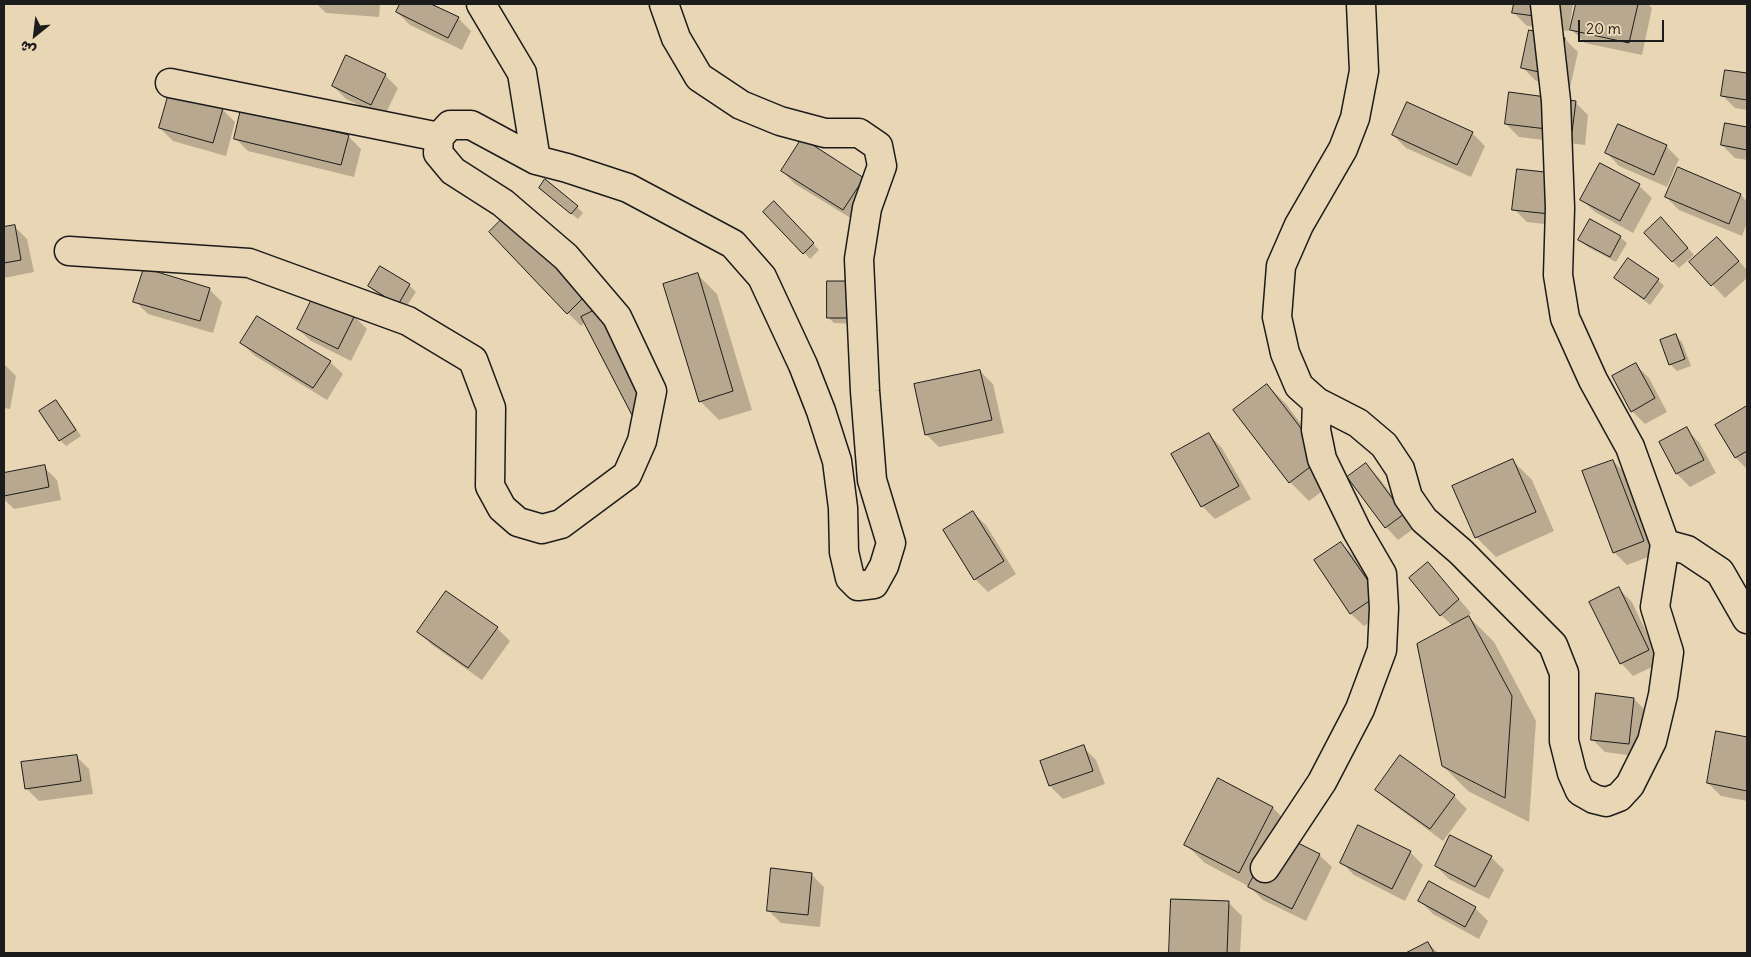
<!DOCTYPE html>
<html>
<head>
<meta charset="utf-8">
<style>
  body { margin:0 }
  #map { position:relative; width:1751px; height:957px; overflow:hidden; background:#e9d6b4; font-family:Delius,"Playpen Sans Arabic",sans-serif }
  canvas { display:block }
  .frame { position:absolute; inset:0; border:5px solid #1c1c1c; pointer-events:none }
  .north { position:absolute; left:10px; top:10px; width:50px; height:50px; -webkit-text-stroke:4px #e9d6b4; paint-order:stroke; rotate:209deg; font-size:14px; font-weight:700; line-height:20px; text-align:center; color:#1c1c1c }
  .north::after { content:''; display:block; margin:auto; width:18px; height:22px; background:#1c1c1c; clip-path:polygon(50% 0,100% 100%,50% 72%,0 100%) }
  .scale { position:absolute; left:1578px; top:20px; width:86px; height:22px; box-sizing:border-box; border:2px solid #1c1c1c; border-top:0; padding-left:6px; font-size:15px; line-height:18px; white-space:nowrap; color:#1c1c1c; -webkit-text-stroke:4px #e9d6b4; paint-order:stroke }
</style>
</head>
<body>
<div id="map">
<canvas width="1751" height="957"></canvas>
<div class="frame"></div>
<div class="north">ش</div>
<div class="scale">20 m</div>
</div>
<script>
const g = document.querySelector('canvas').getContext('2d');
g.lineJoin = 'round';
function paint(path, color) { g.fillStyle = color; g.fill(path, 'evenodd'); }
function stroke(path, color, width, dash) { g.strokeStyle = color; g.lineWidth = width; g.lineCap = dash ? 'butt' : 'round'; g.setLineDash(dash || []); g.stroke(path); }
const shadow = new Path2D(`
  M317 4H380L379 17 326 13Z
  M402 4H428L458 18 471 31 462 50 410 25 397 12Z
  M1515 4H1573L1569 31 1527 26 1514 13Z
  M1577 4H1648L1652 8 1642 55 1585 43 1572 30Z
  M1565 39 1578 52 1570 88 1536 81 1523 68Z
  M1726 71 1747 75V110L1735 108 1722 95Z
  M385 75 398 88 384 117 346 99 333 86Z
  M1575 102 1588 115 1585 145 1519 137 1506 124Z
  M222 109 235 122 226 156 173 141 160 128Z
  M1726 124 1747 128V160L1735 158 1722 145Z
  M1472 133 1485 146 1471 177 1406 148 1393 135Z
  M348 136 361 149 354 177 248 151 235 138Z
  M1666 146 1679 159 1667 187 1619 166 1607 153Z
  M1518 170 1562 226 1527 222 1514 209Z
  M782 171 863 179 857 222 795 184Z
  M1639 186 1652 198 1633 233 1595 212 1582 200Z
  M546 194 577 207 583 213 578 219Z
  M1741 195 1747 202V223L1742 236 1679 210 1666 197Z
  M774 203 819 250 810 259 764 212Z
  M510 213 610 324 660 420 585 322 581 326 568 313Z
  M1668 225 1694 255 1679 268 1646 233Z
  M14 226 27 239 34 272 4 278V228Z
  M1620 237 1627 243 1616 262 1586 246 1580 239Z
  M1730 251 1747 270V278L1725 298 1691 262Z
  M381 267 409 285 416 292 404 310 375 292 369 286Z
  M698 275 717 294 752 410 719 420 700 401Z
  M1615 278 1658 280 1664 286 1650 305Z
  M828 282 855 324 834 323 828 317Z
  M209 289 222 302 213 333 148 314 135 301Z
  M354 316 367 329 351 361 311 341 298 329Z
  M1676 336 1682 342 1691 366 1677 371 1670 364Z
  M242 343 330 362 343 374 327 400 255 356Z
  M4 364 16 376 10 409 4 408Z
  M1636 365 1649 378 1667 412 1645 424 1632 411Z
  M980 371 993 384 1004 433 939 447 926 434Z
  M1267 385 1286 404 1341 477 1309 501 1290 482 1234 410Z
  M56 402 62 408 81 436 66 446 60 440Z
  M1747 407V469L1736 458 1716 426Z
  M1686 429 1699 442 1716 473 1690 487 1677 474 1661 442Z
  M1209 435 1222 448 1251 499 1215 519 1202 506Z
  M1513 461 1532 480 1554 531 1496 557 1477 538 1454 486Z
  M1613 461 1626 474 1656 554 1627 565 1614 552Z
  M1366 465 1379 478 1416 527 1398 540 1386 527Z
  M44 467 57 480 61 500 14 509 4 499V475Z
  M973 513 986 525 1016 574 988 592 975 579Z
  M1341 543 1354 556 1390 609 1364 626 1351 614 1315 561Z
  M1428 563 1471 613 1468 616 1494 642 1536 721 1529 822 1468 791 1443 766 1453 626 1441 615Z
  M1619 589 1632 602 1661 663 1633 676 1621 663Z
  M497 628 510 641 482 680 432 645 419 632Z
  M1634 699 1647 712 1642 757 1605 752 1592 739Z
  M1717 732 1747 738V801L1721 796 1708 783Z
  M1083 747 1096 760 1105 784 1063 799 1050 786 1042 761Z
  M76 756 89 769 93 794 39 801 26 788Z
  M1377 790 1454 796 1467 809 1443 841 1390 802Z
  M1273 808 1292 827 1286 838 1319 855 1332 867 1306 921 1263 900 1250 887 1205 863 1185 844Z
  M1410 852 1423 865 1405 901 1354 875 1341 862Z
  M1491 857 1504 870 1489 899 1449 879 1436 866Z
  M811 874 824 887 820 927 781 923 768 910Z
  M1172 900 1229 903 1242 916 1240 953H1170Z
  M1420 901 1475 908 1488 921 1479 939 1433 914Z
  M1428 943 1438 953H1409Z`);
const building = new Path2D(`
  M400 4H431L459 17 448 38 396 12Z
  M1514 4H1558L1557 19 1512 13Z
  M1576 4H1638L1629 43 1570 30Z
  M1529 30 1565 38 1557 76 1521 68Z
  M346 55 386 74 371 105 332 86Z
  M1725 70 1747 73V100L1721 96Z
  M1509 92 1576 101 1572 132 1505 124Z
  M169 93 223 108 213 143 159 128Z
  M1407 102 1473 132 1457 165 1392 135Z
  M241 109 349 135 341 165 234 139Z
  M1725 123 1747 127V150L1721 145Z
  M1618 124 1667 145 1654 175 1605 153Z
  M802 138 864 178 843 210 781 171Z
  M1600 163 1640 184 1620 221 1580 200Z
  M1678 167 1741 194 1729 224 1665 197Z
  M1517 169 1554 173 1550 214 1512 210Z
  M545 179 578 206 571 214 539 188Z
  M774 201 814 243 803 254 763 212Z
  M510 211 588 293 567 314 489 232Z
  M1661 217 1688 248 1672 262 1644 233Z
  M1590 219 1621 236 1610 257 1578 240Z
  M15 225 21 260 4 263V227Z
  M1717 237 1739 261 1711 286 1689 262Z
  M1628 258 1659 279 1644 299 1614 278Z
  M380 266 410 284 398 305 368 286Z
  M144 268 210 288 200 321 133 302Z
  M698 273 733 391 699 402 663 284Z
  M827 281H849L850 318H827Z
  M314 295 355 315 338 349 297 329Z
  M597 309 648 406 632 415 581 317Z
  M257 316 331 361 313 388 240 343Z
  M1676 334 1685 359 1669 365 1660 340Z
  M1636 363 1655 398 1631 412 1612 376Z
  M980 370 992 420 925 435 914 384Z
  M1267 384 1323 457 1289 483 1233 410Z
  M56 400 76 430 59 441 39 411Z
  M1747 406V451L1735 458 1715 425Z
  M1687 427 1704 460 1676 474 1659 442Z
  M1209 433 1239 486 1201 507 1171 454Z
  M1513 459 1536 512 1475 538 1452 486Z
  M1613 460 1644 541 1613 553 1582 471Z
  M1366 463 1404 514 1385 528 1347 477Z
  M45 465 49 487 4 496V473Z
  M973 511 1004 561 974 580 943 530Z
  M1341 542 1378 595 1350 614 1314 560Z
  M1428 562 1459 599 1440 616 1409 578Z
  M1619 587 1649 650 1620 664 1589 602Z
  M446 591 498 627 468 668 417 632Z
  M1469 616 1512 696 1505 798 1442 766 1417 644Z
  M1596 693 1634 698 1629 744 1591 740Z
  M1716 731 1747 737V791L1707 783Z
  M1084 745 1093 771 1049 786 1040 761Z
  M77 755 81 781 25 789 21 762Z
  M1400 755 1455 795 1430 829 1375 790Z
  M1218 778 1273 807 1239 873 1184 845Z
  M1358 825 1411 851 1392 889 1340 863Z
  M1276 832 1320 854 1292 909 1248 887Z
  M1450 835 1492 856 1475 887 1435 866Z
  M771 868 812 873 808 915 767 911Z
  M1429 881 1476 907 1465 927 1418 901Z
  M1171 899 1229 901 1227 953H1169Z
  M1428 942 1434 953H1406Z`);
const minor = new Path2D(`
  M481 4 522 73 536 160
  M1361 4 1364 71 1355 118 1343 149 1299 225 1281 266 1277 317 1285 353 1299 386 1317 402 1358 423 1384 445 1400 469 1408 497 1424 520 1461 552 1553 645 1564 673V741L1572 773 1580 791 1594 799 1606 802 1619 797 1630 785 1652 741 1663 695 1669 652 1655 607 1665 544 1630 447 1593 380 1565 318 1558 275 1560 208 1556 101 1545 4
  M170 83 439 137
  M69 251 249 263 408 321 473 360 491 408 490 486 502 508 518 522 542 529 561 524 627 475 642 441 652 391 617 317 566 257 503 203 453 171 438 153 439 137 450 125H471L536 160 567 168 628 188 733 244 762 277 803 365 821 411 837 461 843 508 844 552 850 578 858 586 874 584 884 566 891 543 872 480 865 391 859 259 867 208 882 166 878 146 859 133H825L780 121 741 105 699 77 676 38 664 4
  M1665 544 1687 550 1720 572 1747 619
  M1265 868 1322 782 1360 709 1382 650 1384 608 1382 574 1357 531 1322 459 1316 430 1317 402`);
paint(shadow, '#0003');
paint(building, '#b7a88f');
stroke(building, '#1c1c1c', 1);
stroke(minor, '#1c1c1c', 31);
stroke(minor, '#e9d6b4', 28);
</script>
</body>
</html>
